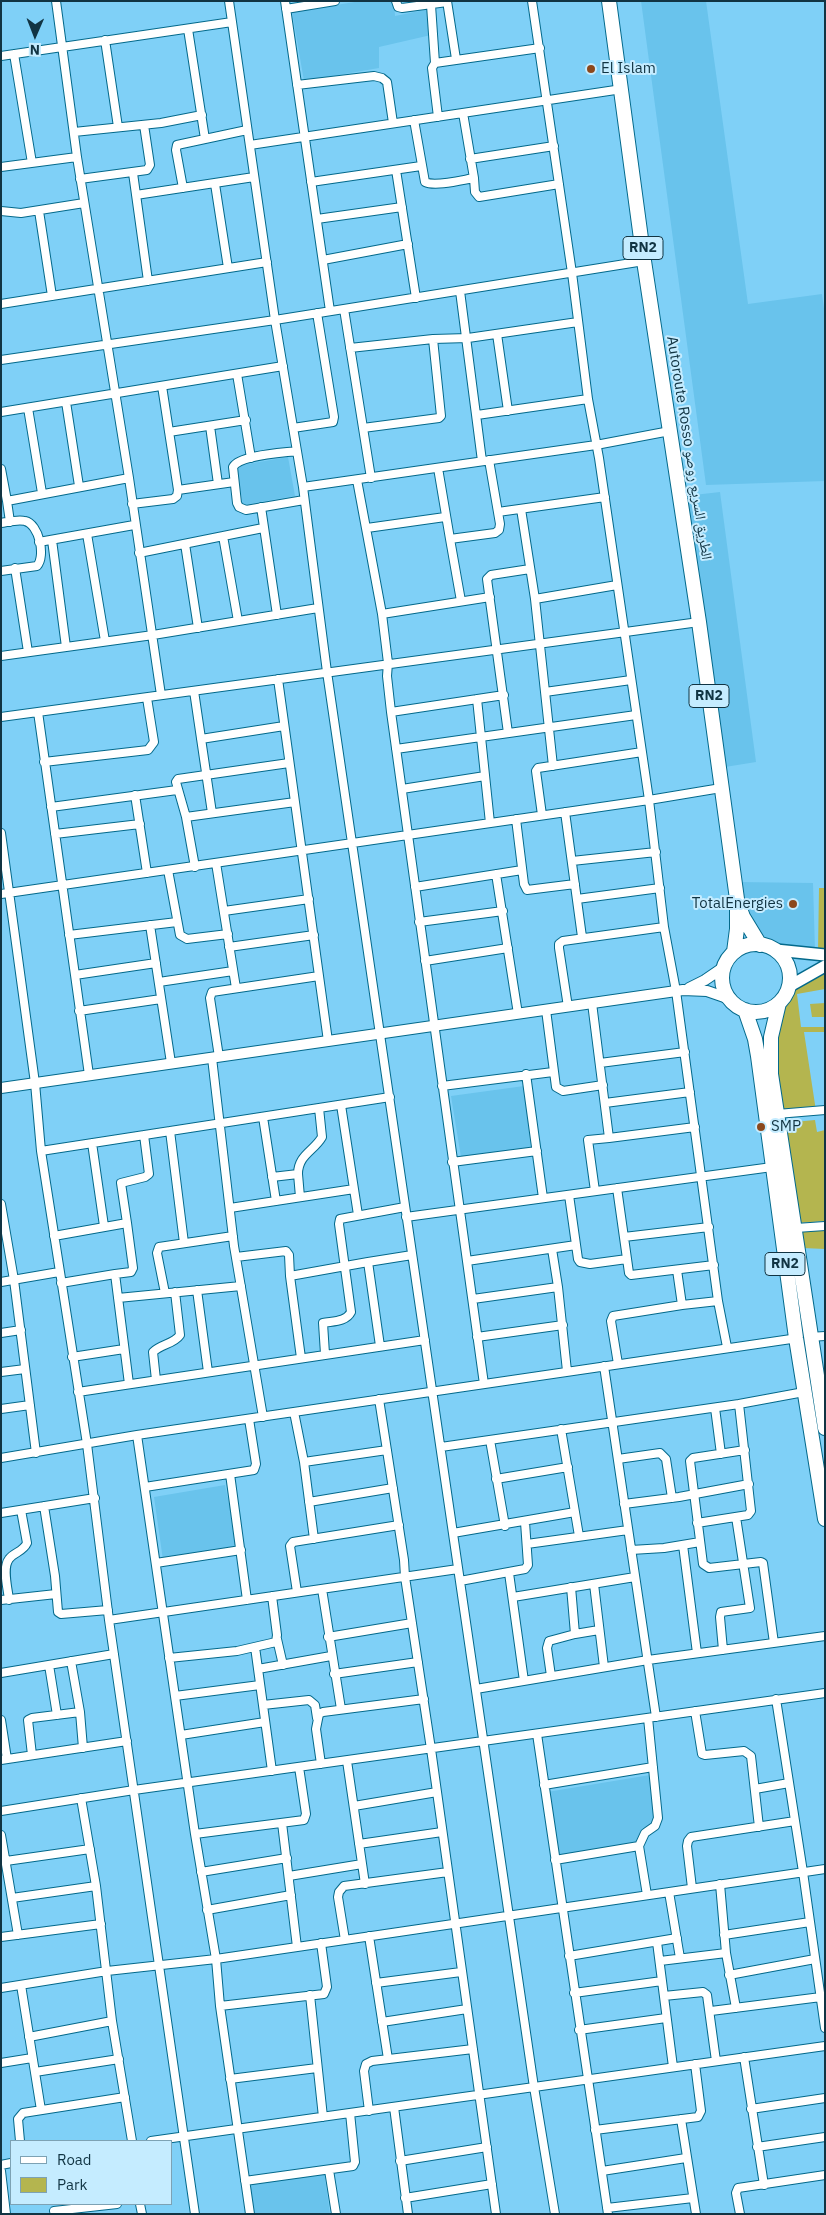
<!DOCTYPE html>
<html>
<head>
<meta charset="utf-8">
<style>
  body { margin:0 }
  #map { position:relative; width:826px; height:2215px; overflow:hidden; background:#7fd0f7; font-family:"IBM Plex Sans",sans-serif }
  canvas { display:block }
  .frame { position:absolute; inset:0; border:2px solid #113443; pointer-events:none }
  .legend { position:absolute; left:10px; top:2140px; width:162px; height:65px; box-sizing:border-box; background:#c5ecff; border:1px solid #7da2b4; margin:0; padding:6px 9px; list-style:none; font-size:15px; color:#113443 }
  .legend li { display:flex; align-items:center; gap:10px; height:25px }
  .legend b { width:25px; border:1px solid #7da2b4 }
  .north { position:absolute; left:10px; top:10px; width:50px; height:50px; -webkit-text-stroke:4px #c5ecff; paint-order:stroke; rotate:181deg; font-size:14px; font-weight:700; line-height:20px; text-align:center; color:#113443 }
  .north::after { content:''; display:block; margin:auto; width:18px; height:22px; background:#113443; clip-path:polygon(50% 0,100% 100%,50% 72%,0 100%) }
</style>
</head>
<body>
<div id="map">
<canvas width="826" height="2215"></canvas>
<div class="frame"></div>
<ul class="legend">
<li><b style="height:6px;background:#fff"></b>Road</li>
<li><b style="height:14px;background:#b4b54f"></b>Park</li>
</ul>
<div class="north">N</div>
</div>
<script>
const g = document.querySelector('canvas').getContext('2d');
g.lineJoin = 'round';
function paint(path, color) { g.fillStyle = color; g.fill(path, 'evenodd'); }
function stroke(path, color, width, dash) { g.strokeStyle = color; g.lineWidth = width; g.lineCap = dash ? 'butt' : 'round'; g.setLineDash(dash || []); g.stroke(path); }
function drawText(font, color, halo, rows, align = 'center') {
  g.font = font + ' "IBM Plex Sans","Noto Naskh Arabic",sans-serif'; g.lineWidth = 4; g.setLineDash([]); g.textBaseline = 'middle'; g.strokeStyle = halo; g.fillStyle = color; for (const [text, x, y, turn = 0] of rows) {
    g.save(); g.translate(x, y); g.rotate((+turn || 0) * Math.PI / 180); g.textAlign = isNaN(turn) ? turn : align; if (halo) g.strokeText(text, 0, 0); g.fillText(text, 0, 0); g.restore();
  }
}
const built = new Path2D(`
  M361 1H394L395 16 429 9 431 35 379 47V68L304 81 292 12Z
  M641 1H706L748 304 822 294 825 316V481L706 485Z
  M288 457 295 496 243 505 236 466Z
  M720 492 756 762 725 767 685 496Z
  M738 882 813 883 815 951 778 947 766 942 755 928 741 895Z
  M524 1086 531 1150 461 1157 451 1096Z
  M225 1485 239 1549 163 1560 154 1497Z
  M650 1775 654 1825 642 1828 634 1845 557 1858 547 1792Z
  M324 2171 330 2214H254L249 2185Z`);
const green = new Path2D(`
  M819 888H825V951H818Z
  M825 974V989L797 994 801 1027H825V1032H804L816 1111 781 1114C779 1082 766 1013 793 990 801 983 815 979 825 974Z
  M825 1003V1017H812L810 1004Z
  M815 1120 817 1132 825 1130V1221L799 1223 784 1123Z
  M825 1230V1249L803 1248V1231Z`);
const street = new Path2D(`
  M56 1 77 157 129 478 161 695
  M229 1 275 320 303 487 327 672 534 2087 555 2214
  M285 1 330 311
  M396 1 398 7 402 8 447 2
  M447 1 456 59
  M532 1 572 273 588 399 599 458 649 800 664 927 676 991 718 1301 727 1347
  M431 5 435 63 432 68 438 117
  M286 9 335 1
  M188 29 205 139
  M105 40 118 127
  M14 54 32 163
  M1 56 232 22
  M435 63 540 48
  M297 85 374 76 382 78 387 82 393 123
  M414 120 425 182C435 187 462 180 474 178L463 113
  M74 132 161 123 202 115
  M250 145 622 89
  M470 159 554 146
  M1 167 77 157
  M396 170 416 298
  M133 173 148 281
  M474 178 475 192 479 197 559 184
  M80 179 147 170 150 165 144 125
  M311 182 421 166
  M215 184 228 268
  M183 188 176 150 177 145 247 130
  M136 195 254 177
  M1 211 21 213 84 203
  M39 211 52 296
  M317 219 402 207
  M323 260 408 244
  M460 291 482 461
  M1 304 267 262
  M344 309 371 478
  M497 334 508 411
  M350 348 433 339 468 338 578 322
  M1 360 275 320 644 261
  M237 374 251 458
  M66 402 79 486
  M28 408 42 493
  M1 412 283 366
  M477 415 588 399
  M210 426 218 484
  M293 428 333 422 334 417 317 313
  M363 428 439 418 441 416 433 339
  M169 432 246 420
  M297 451C282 453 240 455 233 467L237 503 239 507 246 510 304 500
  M438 468 450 539 495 533 499 530 500 524 489 460
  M1 469 7 501 129 478
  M357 480 382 614 388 663 387 676 391 712 484 1384
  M303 487 596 445 670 431
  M178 490 234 482
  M7 501 10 522
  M132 504 173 499 177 496 178 490 162 386
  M261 507 277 615
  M521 509 535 599 553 766
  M498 512 605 497
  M1 523C8 522 18 519 25 521 39 524 46 556 37 566L1 571
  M367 528 445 517
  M87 534 105 641
  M223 536 238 621
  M450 539 461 601
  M52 540 66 647
  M39 542 134 525
  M185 544 198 628
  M139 553 263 528
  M15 568 28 652
  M535 599 617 585
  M382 614 490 597
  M1 656 153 635 318 608
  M278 679 328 1041
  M194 691 212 813
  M545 692 631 680
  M477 699 490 823
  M38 712 75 975
  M391 712 504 695
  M1 717 699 622
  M508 733 487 579 491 575 530 569
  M201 739 284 726
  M396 749 636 715
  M44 762 148 750 154 742 147 698
  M402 789 485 776
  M135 795 147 873
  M51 807 177 790
  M565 812 582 937
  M542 815 536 771 538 768 642 752
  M186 817 295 802
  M516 819 524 884 527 890 575 884
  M1 833 35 1083 41 1151 87 1444 109 1620 195 2214
  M55 834 140 824
  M572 861 656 852
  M216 863 236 988
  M195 867 186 817 176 782 178 779 289 763
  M168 870 180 935 187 939 228 934
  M496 874 518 1014
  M415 887 522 870
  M1 894 649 800 721 788
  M577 899 660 888
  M224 911 309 899
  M419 922 503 911
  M150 925 171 1063
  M69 935 177 922
  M229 947 314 935
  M425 961 508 948
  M159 982 233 971
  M592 1003 609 1138 588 1140 595 1191
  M568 1007 559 948V944L563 941 664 927
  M546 1010 556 1087 563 1091 603 1085
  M79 1011 161 999
  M219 1057 210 998 212 992 319 976
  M212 1058 234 1246 263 1417
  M600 1063 685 1052
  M526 1074 543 1198
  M89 1075 75 975 156 963
  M442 1086 553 1072
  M605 1103 690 1092
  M341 1105 358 1215
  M777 1114 825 1110
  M263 1117 276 1201
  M170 1131 184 1243
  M609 1138 695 1127
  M92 1143 104 1226
  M41 1151 390 1097
  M452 1162 537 1151
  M298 1174C298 1155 314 1151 322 1137L319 1108
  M272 1177 298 1174 300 1197
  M617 1188 629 1273 631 1275 714 1265
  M569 1195 578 1259 580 1262 590 1264 627 1259
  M1 1204 14 1280 36 1453
  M230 1208 354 1189
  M406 1217 772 1167
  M127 1223 121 1183 145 1177 149 1174 144 1135
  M796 1228 825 1226
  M54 1236 127 1223 133 1268 131 1272 115 1274
  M624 1237 709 1227
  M552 1249 558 1287
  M236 1257 286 1251 289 1255 290 1276
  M467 1261 576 1245
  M1 1282 59 1272
  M61 1283 115 1274 129 1384
  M197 1290 208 1372
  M165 1293 157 1253 159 1247 233 1236
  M118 1298 241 1286
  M473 1299 558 1287 567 1371
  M682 1305 718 1301
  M1 1333 21 1330
  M477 1337 563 1325
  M809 1337 825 1336
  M380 1346 368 1262 412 1255
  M325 1354 323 1323C333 1321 346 1322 351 1312L339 1224 340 1219 405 1207
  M72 1357 124 1349
  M301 1358 290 1276 368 1262
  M618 1364 611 1321 613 1316 682 1305 677 1270
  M604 1366 656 1717
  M1 1372 25 1369
  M156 1380 153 1352C161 1344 174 1344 180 1335L175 1292
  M78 1392 425 1340
  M379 1399 404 1560 405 1577 431 1749 496 2214
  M739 1404 804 1392
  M715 1408 721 1454
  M1 1409 30 1405
  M294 1412 304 1462 314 1539
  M561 1429 579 1536
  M137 1435 195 1834 216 1959 220 2006 250 2214
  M490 1440 505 1526
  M441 1447 739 1404 751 1511 748 1515 697 1523
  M745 1450 693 1458 690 1461 703 1564 709 1568 761 1562 763 1563 774 1643
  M1 1458 137 1435 798 1338
  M618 1459 660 1453 666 1459 672 1498
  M304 1462 387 1450
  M230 1474 247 1600
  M496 1479 568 1467
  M145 1487 254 1470 256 1464 249 1419
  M309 1502 393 1488
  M624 1504 679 1497 749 1484
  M44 1506 55 1576 58 1612 61 1614 108 1610
  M1 1513 95 1498
  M453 1533 575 1512
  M527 1544 628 1530
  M683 1545 697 1653
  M631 1550 664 1548 700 1542
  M156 1563 241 1550
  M509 1573 524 1681
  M460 1581 525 1569 528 1565 525 1522
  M594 1584 604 1667
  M571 1587 575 1634
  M322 1589 341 1709
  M297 1592 290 1546 293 1542 399 1525
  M513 1597 635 1577
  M1 1600 56 1594
  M9 1600C8 1589 2 1568 9 1559 14 1552 23 1552 27 1543L21 1510
  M109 1620 458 1569
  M328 1637 412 1623
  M277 1639 283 1665
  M255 1647 272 1771
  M723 1650 720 1617 721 1612 750 1608 736 1517
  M169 1658 237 1651 276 1642 277 1635 272 1596
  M71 1661 80 1712 83 1748
  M49 1665 57 1715
  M258 1669 331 1656
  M1 1673 114 1654
  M334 1674 418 1662
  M551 1676 547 1648 549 1641 575 1634 599 1630
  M476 1689 648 1660 825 1636
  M175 1696 260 1685
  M776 1699 803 1872 825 2028
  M263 1705 309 1700 315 1705 317 1718
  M695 1711 702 1754 705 1755 744 1751 751 1756 759 1827
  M1 1720 7 1759
  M537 1734 608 2214
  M181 1735 265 1722
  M32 1755 28 1720 32 1718 80 1712
  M1 1760 127 1741
  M347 1761 365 1884
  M321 1764 316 1729 319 1714 323 1712 424 1699
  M544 1785 653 1767
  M755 1789 789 1783
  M81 1798 96 1886 112 2021 132 2141
  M354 1806 437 1792
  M1 1811 134 1790 825 1693
  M282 1823 297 1947
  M195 1834 304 1820 306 1814 299 1767
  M1 1835 18 1935
  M359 1844 442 1832
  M639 1846 647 1895
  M555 1860 639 1846 645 1833 655 1826 658 1818 648 1718
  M6 1861 90 1849
  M201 1872 287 1858
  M289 1876 362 1864
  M720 1884 726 1953 736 2008
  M692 1888 687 1846 688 1841 691 1837 795 1821
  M669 1892 680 1958
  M12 1898 96 1886
  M207 1910 291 1895
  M724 1935 810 1922
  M369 1936 388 2059
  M1 1937 101 1924
  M345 1940 338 1897 339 1892 344 1886 448 1872
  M657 1942 673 2067
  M569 1956 677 1938
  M660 1961 726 1953
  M729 1975 815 1959
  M376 1983 461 1972
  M21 1985 41 2110
  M1 1988 107 1971 216 1959 825 1869
  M574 1993 662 1981
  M310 1995 323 2117
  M664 1996 703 1992 707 1995 716 2061
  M220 2006 324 1994 327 1987 321 1943
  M711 2011 821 1997
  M382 2022 467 2009
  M579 2030 666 2018
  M29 2037 112 2021
  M744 2057 764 2185
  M1 2063 32 2058
  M35 2072 119 2059
  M230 2079 317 2068
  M394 2107 408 2214
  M751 2109 825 2098
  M369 2111 364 2071 366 2064 372 2061 473 2049
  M681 2119 696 2214
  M595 2130 698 2117 701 2111 695 2064
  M20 2141 18 2119 23 2113 125 2097
  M151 2141 825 2046
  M757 2147 825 2137
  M400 2161 487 2147
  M1 2165 11 2163
  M329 2170 336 2214
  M1 2171 6 2214
  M602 2171 686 2158
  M245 2181 353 2166 355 2162 350 2113
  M405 2198 492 2184
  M140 2204 142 2214
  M607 2208 693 2198
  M54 2211 117 2204
  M740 2214 736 2193 738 2188 825 2175`);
const secondary = new Path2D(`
  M689 988 705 980 724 967
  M1 1088 683 990 707 991 730 999`);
const primary = new Path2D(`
  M776 950 825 955
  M788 987 825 966`);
const highway = new Path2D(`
  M609 1 644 261 699 622 737 899V929L734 952
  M739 906 743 917 760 945
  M722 978a34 34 0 1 1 68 0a34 34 0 1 1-68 0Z
  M779 1003 771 1037V1074L825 1428
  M745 1010 755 1039 758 1056 796 1338 825 1519`);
const markers = [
  [591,69,5,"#8c481c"],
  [793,904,5,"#8c481c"],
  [761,1127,5,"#8c481c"]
];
const shields = [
  [643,248,40],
  [709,696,40],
  [785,1264,40]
];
const shieldNames = [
  ["RN2",643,248],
  ["RN2",709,696],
  ["RN2",785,1264]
];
const poiNames = [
  ["El Islam",601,69],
  ["TotalEnergies",783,904,"right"],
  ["SMP",771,1127]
];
const streetNames = [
  ["Autoroute Rosso الطريق السريع روصو",689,448,81]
];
paint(built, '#69c3ec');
paint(green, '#b4b54f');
stroke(street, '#03698b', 10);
stroke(secondary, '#03698b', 12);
stroke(primary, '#03698b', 14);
stroke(highway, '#03698b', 16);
stroke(street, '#fff', 8);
stroke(secondary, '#fff', 10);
stroke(primary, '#fff', 11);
stroke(highway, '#fff', 14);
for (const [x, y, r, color] of markers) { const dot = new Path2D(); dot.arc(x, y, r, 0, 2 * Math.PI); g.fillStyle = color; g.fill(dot); stroke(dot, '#c5ecff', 2); }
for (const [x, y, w] of shields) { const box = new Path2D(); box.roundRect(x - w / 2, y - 11.5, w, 23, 4); g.fillStyle = '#c5ecff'; g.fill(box); stroke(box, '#113443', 1); }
drawText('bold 14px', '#113443', null, shieldNames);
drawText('15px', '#113443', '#c5ecff', poiNames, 'left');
drawText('15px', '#113443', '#c5ecff', streetNames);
</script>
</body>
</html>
